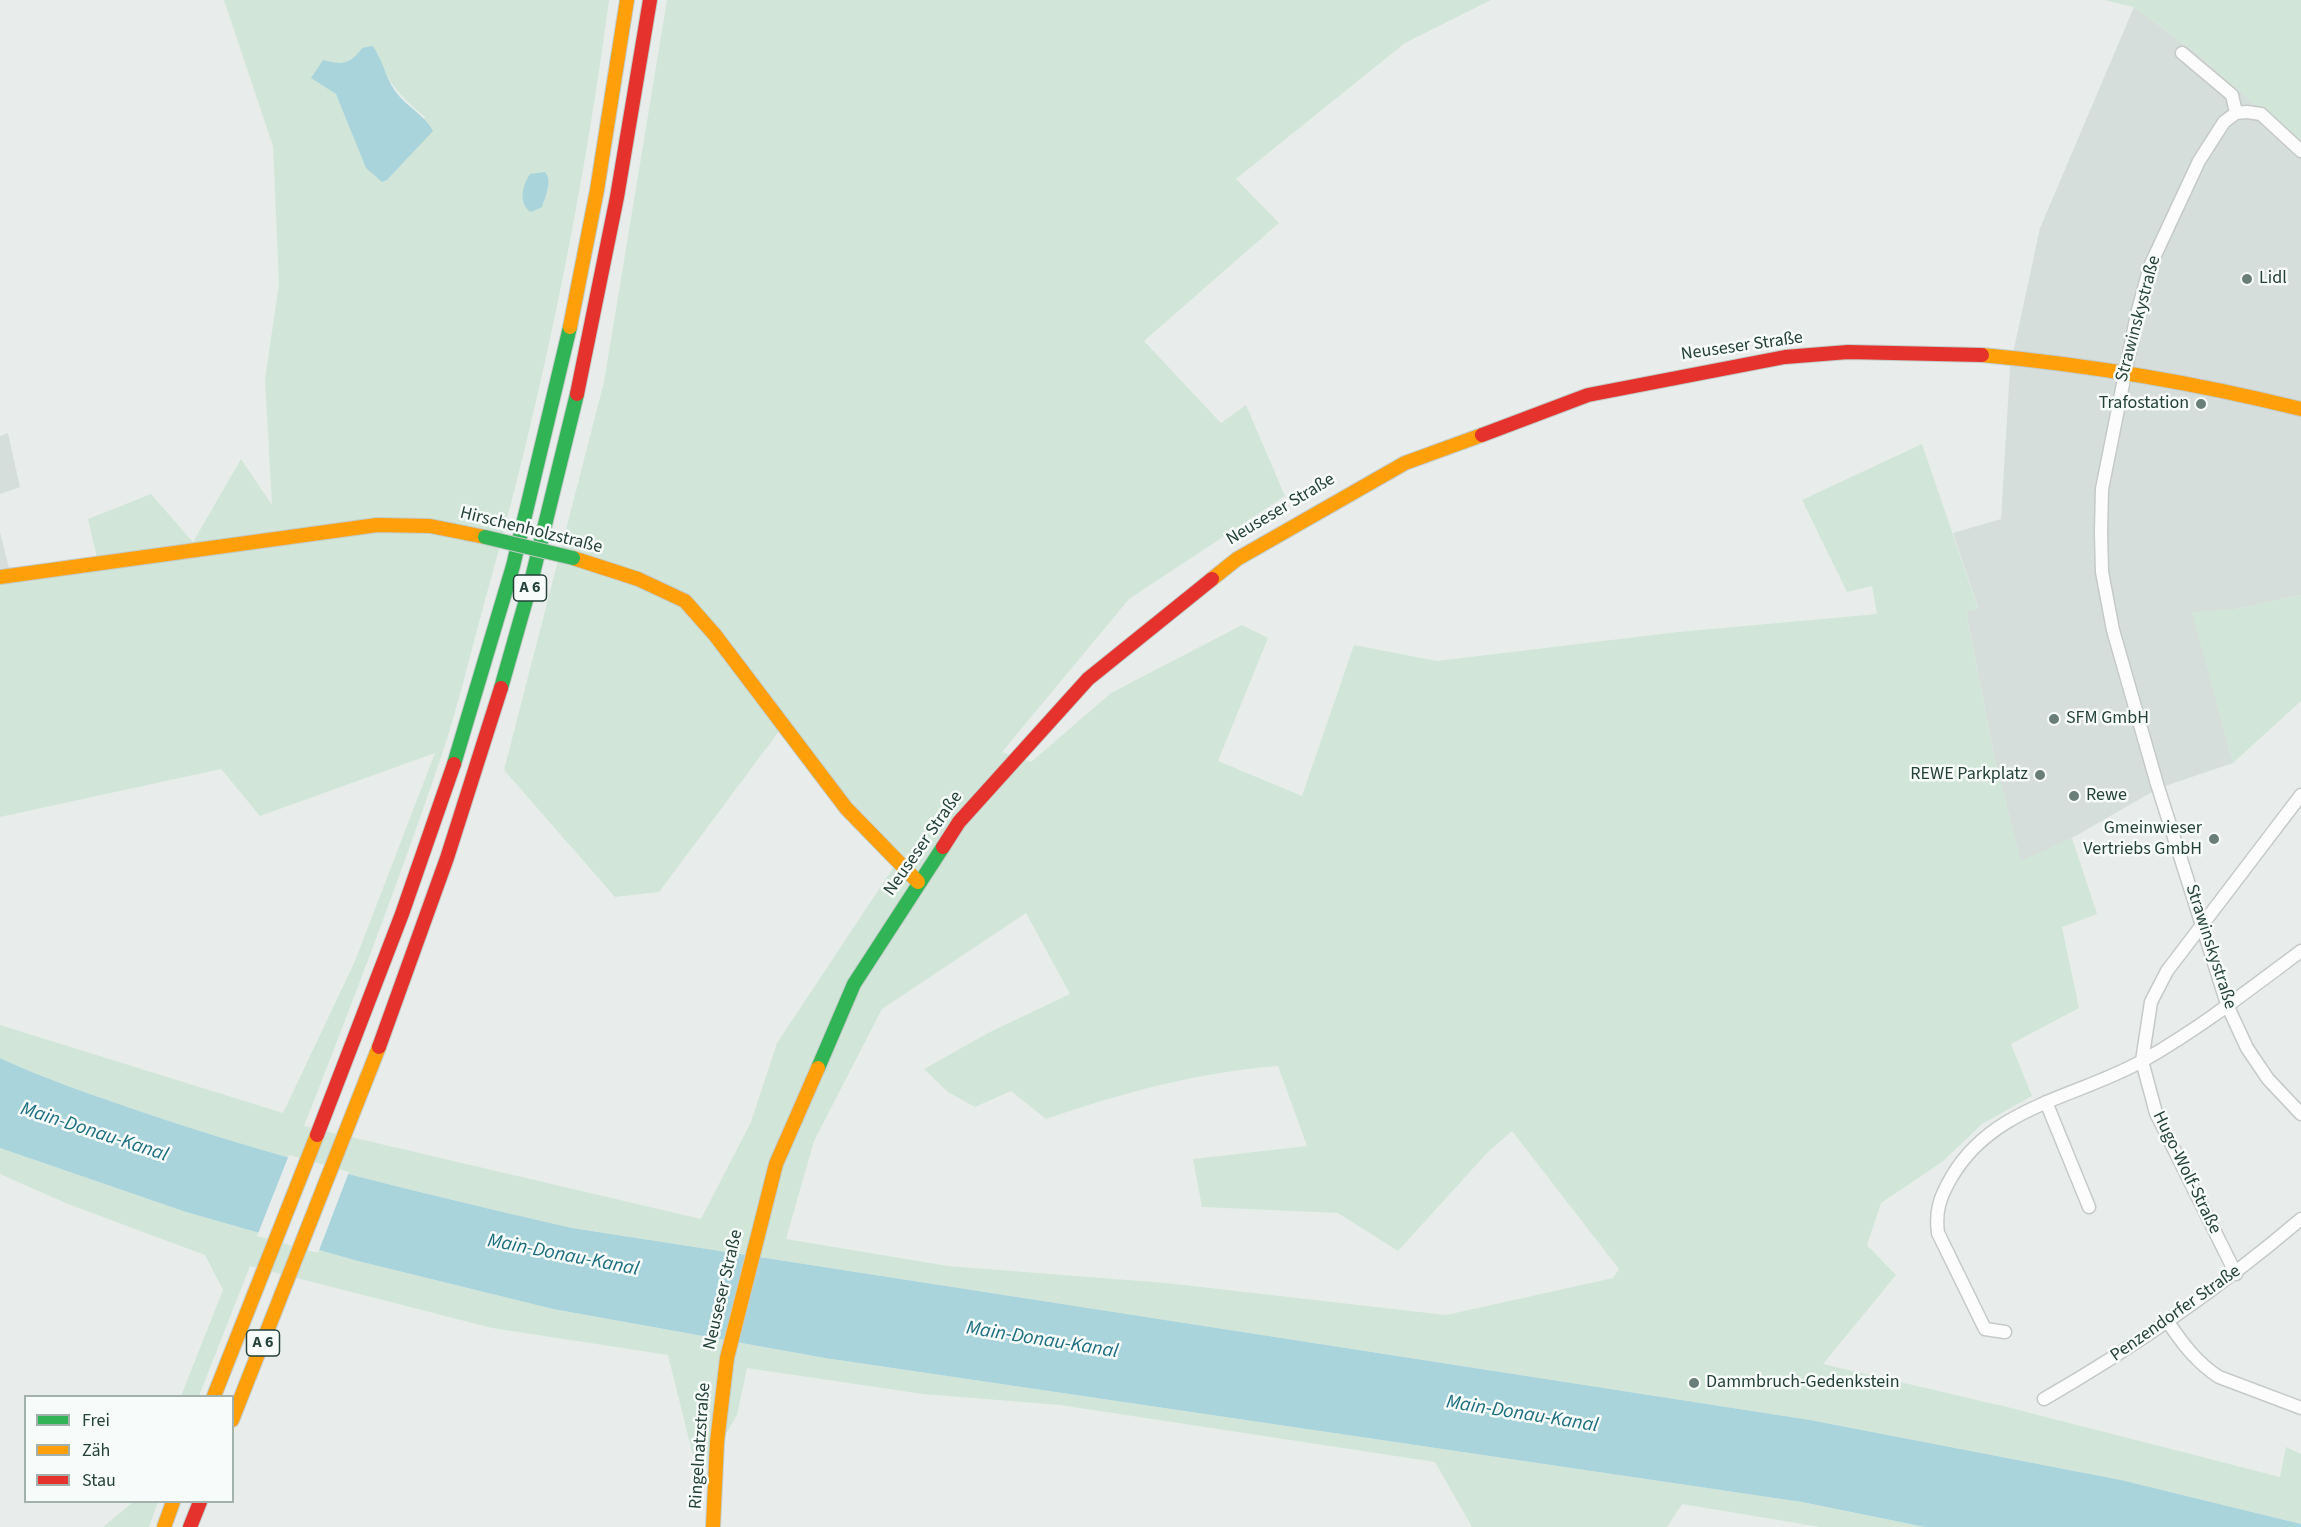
<!DOCTYPE html>
<html>
<head>
<meta charset="utf-8">
<style>
  body { margin:0 }
  #map { position:relative; width:2301px; height:1527px; overflow:hidden; background:#e8edeb; font-family:"Source Sans 3",sans-serif }
  canvas { display:block }
  .legend { position:absolute; left:24px; top:1395px; width:210px; height:108px; box-sizing:border-box; background:#f7fbf9; border:2px solid #a3b1ad; margin:0; padding:8px 10px; list-style:none; font-size:18px; color:#24423a }
  .legend li { display:flex; align-items:center; gap:12px; height:30px }
  .legend b { width:30px; border:2px solid #a3b1ad }
</style>
</head>
<body>
<div id="map">
<canvas width="2301" height="1527"></canvas>
<ul class="legend">
<li><b style="height:8px;background:#30b455"></b>Frei</li>
<li><b style="height:8px;background:#ff9f0a"></b>Zäh</li>
<li><b style="height:8px;background:#e5322d"></b>Stau</li>
</ul>
</div>
<script>
const g = document.querySelector('canvas').getContext('2d');
g.lineJoin = 'round';
function paint(path, color) { g.fillStyle = color; g.fill(path, 'evenodd'); }
function stroke(path, color, width, dash) { g.strokeStyle = color; g.lineWidth = width; g.lineCap = dash ? 'butt' : 'round'; g.setLineDash(dash || []); g.stroke(path); }
function drawText(font, color, halo, rows, align = 'center') {
  g.font = font + ' "Source Sans 3",sans-serif'; g.lineWidth = 5; g.setLineDash([]); g.textBaseline = 'middle'; g.strokeStyle = halo; g.fillStyle = color; for (const [text, x, y, turn = 0] of rows) {
    g.save(); g.translate(x, y); g.rotate((+turn || 0) * Math.PI / 180); g.textAlign = isNaN(turn) ? turn : align; if (halo) g.strokeText(text, 0, 0); g.fillText(text, 0, 0); g.restore();
  }
}
const built = new Path2D(`
  M2134 7 2195 52 2301 145V595L2236 609 2193 613 2233 763 2159 788 2072 838 2021 862 1994 756 1966 611 1978 607 1953 533 2001 519 2010 367 2040 228Z
  M8 433 20 487 0 494V436Z
  M0 532 9 568 0 569Z`);
const green = new Path2D(`
  M224 0H609C582 204 540 406 484 604 470 655 458 707 441 757 399 881 352 1004 304 1126L701 1219 751 1122 777 1043 899 859 849 806 786 722 659 892 615 897 504 770 604 382 667 0H1491L1405 43 1236 179 1279 223 1144 341 1221 423 1246 405 1285 496 1129 599 1002 752 1031 762 1111 693 1242 625 1268 638 1218 761 1302 796 1354 645 1437 661 1678 632 1877 614 1872 586 1847 592 1802 500 1922 444 1978 608 1966 612 1994 756 2021 861 2072 838 2097 914 2062 927 2079 1008 2011 1044 2032 1096 1982 1124 1942 1162 1881 1203 1867 1245 1896 1275 1823 1364 2007 1407 2280 1477 2286 1447 2301 1454V1524L2121 1480 1810 1420 572 1228C428 1195 285 1161 145 1113 96 1096 47 1080 0 1058V1025L283 1113 355 961 435 753 260 816 221 769 0 817V569L97 558 88 519 151 494 193 542 241 459 272 505 265 379 279 284 273 146ZM362 48 378 53C386 82 402 98 425 117L408 157 387 180 336 94 342 65 353 61ZM1026 913 1070 994 990 1032 924 1069 948 1092 975 1107 1011 1091 1046 1119C1122 1093 1198 1072 1278 1066L1307 1146 1193 1159 1202 1207 1338 1213 1398 1251 1487 1153 1512 1131 1619 1269 1613 1278 1446 1315 1166 1283 948 1266 786 1239 814 1141 882 1009Z
  M2104 0H2301V145L2195 52 2134 7Z
  M2301 595V701L2233 763 2192 612 2236 609Z
  M0 1148 186 1212 354 1260 553 1309 825 1358 1802 1502 1925 1527H1820L1682 1504 1667 1527H1472L1435 1462 1060 1405 923 1394 747 1368 737 1415 699 1480 668 1355 492 1328 250 1266 199 1396H181L223 1290 205 1255 68 1204 0 1174Z
  M133 1502H158L149 1527H103Z`);
const water = new Path2D(`
  M373 46C384 62 386 82 400 97 412 110 424 115 433 131L387 180 382 182 366 168 336 94 311 78 323 60C342 65 350 65 362 48Z
  M545 172C553 181 545 197 542 207L531 212C518 204 522 186 530 174Z
  M0 1058C47 1080 96 1096 145 1113 285 1161 428 1195 572 1228L1810 1420 2121 1480 2301 1524V1527H1925L1802 1502 825 1358 553 1309 354 1260 186 1212 0 1148Z`);
const pier = new Path2D(`
  M289 1155 349 1172 318 1253 257 1236Z`);
const street = new Path2D(`
  M2182 53 2232 95 2236 113
  M2301 151 2261 114 2247 112 2236 113 2224 122 2199 161 2150 266 2137 314 2102 489 2101 532 2102 572 2113 630 2157 784 2228 1007 2247 1048 2268 1079 2301 1114
  M2046 1102 2089 1207
  M2236 1274 2156 1113 2142 1061 2151 1002 2167 971 2301 795
  M2168 1322C2182 1343 2197 1363 2219 1377L2301 1408
  M2005 1332 1985 1329 1938 1233C1935 1211 1940 1197 1951 1178 1993 1105 2077 1098 2144 1060 2200 1028 2250 989 2301 951
  M2044 1399C2136 1346 2220 1288 2301 1219`);
const fast = new Path2D(`
  M501 688 530 586 577 394
  M454 764 513 566 570 327
  M818 1068 854 984 943 847`);
const slow = new Path2D(`
  M570 327 597 190 627 0
  M1982 355C2090 365 2196 383 2301 409
  M573 558 638 579 685 601 715 635 846 808 918 882
  M0 577 377 525 430 526 485 537
  M1212 579 1237 559 1405 463 1482 435
  M214 1396 317 1135
  M232 1420 379 1047
  M164 1527 173 1502
  M713 1527 717 1442 727 1358 776 1164 818 1068`);
const jam = new Path2D(`
  M577 394 617 197 650 0
  M1482 435 1588 395 1785 357 1848 352 1982 355
  M943 847 959 822 1088 679 1212 579
  M379 1047 447 858 501 688
  M317 1135 402 914 454 764
  M190 1527 200 1502`);
const fastBridge = new Path2D(`
  M485 537 573 558`);
const markers = [
  [2247,279,6,"#697e78"],
  [2201,404,6,"#697e78"],
  [2054,719,6,"#697e78"],
  [2040,775,6,"#697e78"],
  [2074,796,6,"#697e78"],
  [2214,839,6,"#697e78"],
  [1694,1383,6,"#697e78"]
];
const shields = [
  [530,588,33],
  [263,1343,33]
];
const shieldNames = [
  ["A 6",530,588],
  ["A 6",263,1343]
];
const poiNames = [
  ["Lidl",2259,279],
  ["Trafostation",2189,404,"right"],
  ["SFM GmbH",2066,719],
  ["REWE Parkplatz",2028,775,"right"],
  ["Rewe",2086,796],
  ["Gmeinwieser",2202,829,"right"],
  ["Vertriebs GmbH",2202,850,"right"],
  ["Dammbruch-Gedenkstein",1706,1383]
];
const streetNames = [
  ["Strawinskystraße",2139,319,-75],
  ["Neuseser Straße",1742,347,-8],
  ["Neuseser Straße",1281,510,-31],
  ["Hirschenholzstraße",531,531,14],
  ["Neuseser Straße",924,844,-55],
  ["Strawinskystraße",2210,947,72],
  ["Hugo-Wolf-Straße",2186,1173,64],
  ["Neuseser Straße",724,1290,-77],
  ["Penzendorfer Straße",2176,1314,-35],
  ["Ringelnatzstraße",701,1446,-86]
];
const waterNames = [
  ["Main-Donau-Kanal",94,1133,18],
  ["Main-Donau-Kanal",563,1256,11],
  ["Main-Donau-Kanal",1042,1341,9],
  ["Main-Donau-Kanal",1522,1415,9]
];
paint(built, '#d6dedb');
paint(green, '#d1e6d8');
paint(water, '#a9d4db');
paint(pier, '#e8edeb');
stroke(street, '#c5cac8', 15);
stroke(fast, '#c3cbc8', 16);
stroke(slow, '#c3cbc8', 16);
stroke(jam, '#c3cbc8', 16);
stroke(street, '#fcfcfc', 12);
stroke(fast, '#30b455', 14);
stroke(slow, '#ff9f0a', 14);
stroke(jam, '#e5322d', 14);
stroke(fastBridge, '#c3cbc8', 16, []);
stroke(fastBridge, '#30b455', 14);
for (const [x, y, r, color] of markers) { const dot = new Path2D(); dot.arc(x, y, r, 0, 2 * Math.PI); g.fillStyle = color; g.fill(dot); stroke(dot, '#f7fbf9', 2); }
for (const [x, y, w] of shields) { const box = new Path2D(); box.roundRect(x - w / 2, y - 13, w, 26, 4.5); g.fillStyle = '#f7fbf9'; g.fill(box); stroke(box, '#24423a', 1.5); }
drawText('bold 16px', '#24423a', null, shieldNames);
drawText('18px', '#24423a', '#f7fbf9', poiNames, 'left');
drawText('18px', '#24423a', '#f7fbf9', streetNames);
drawText('italic 20px', '#1c6f80', '#f7fbf9', waterNames);
</script>
</body>
</html>
